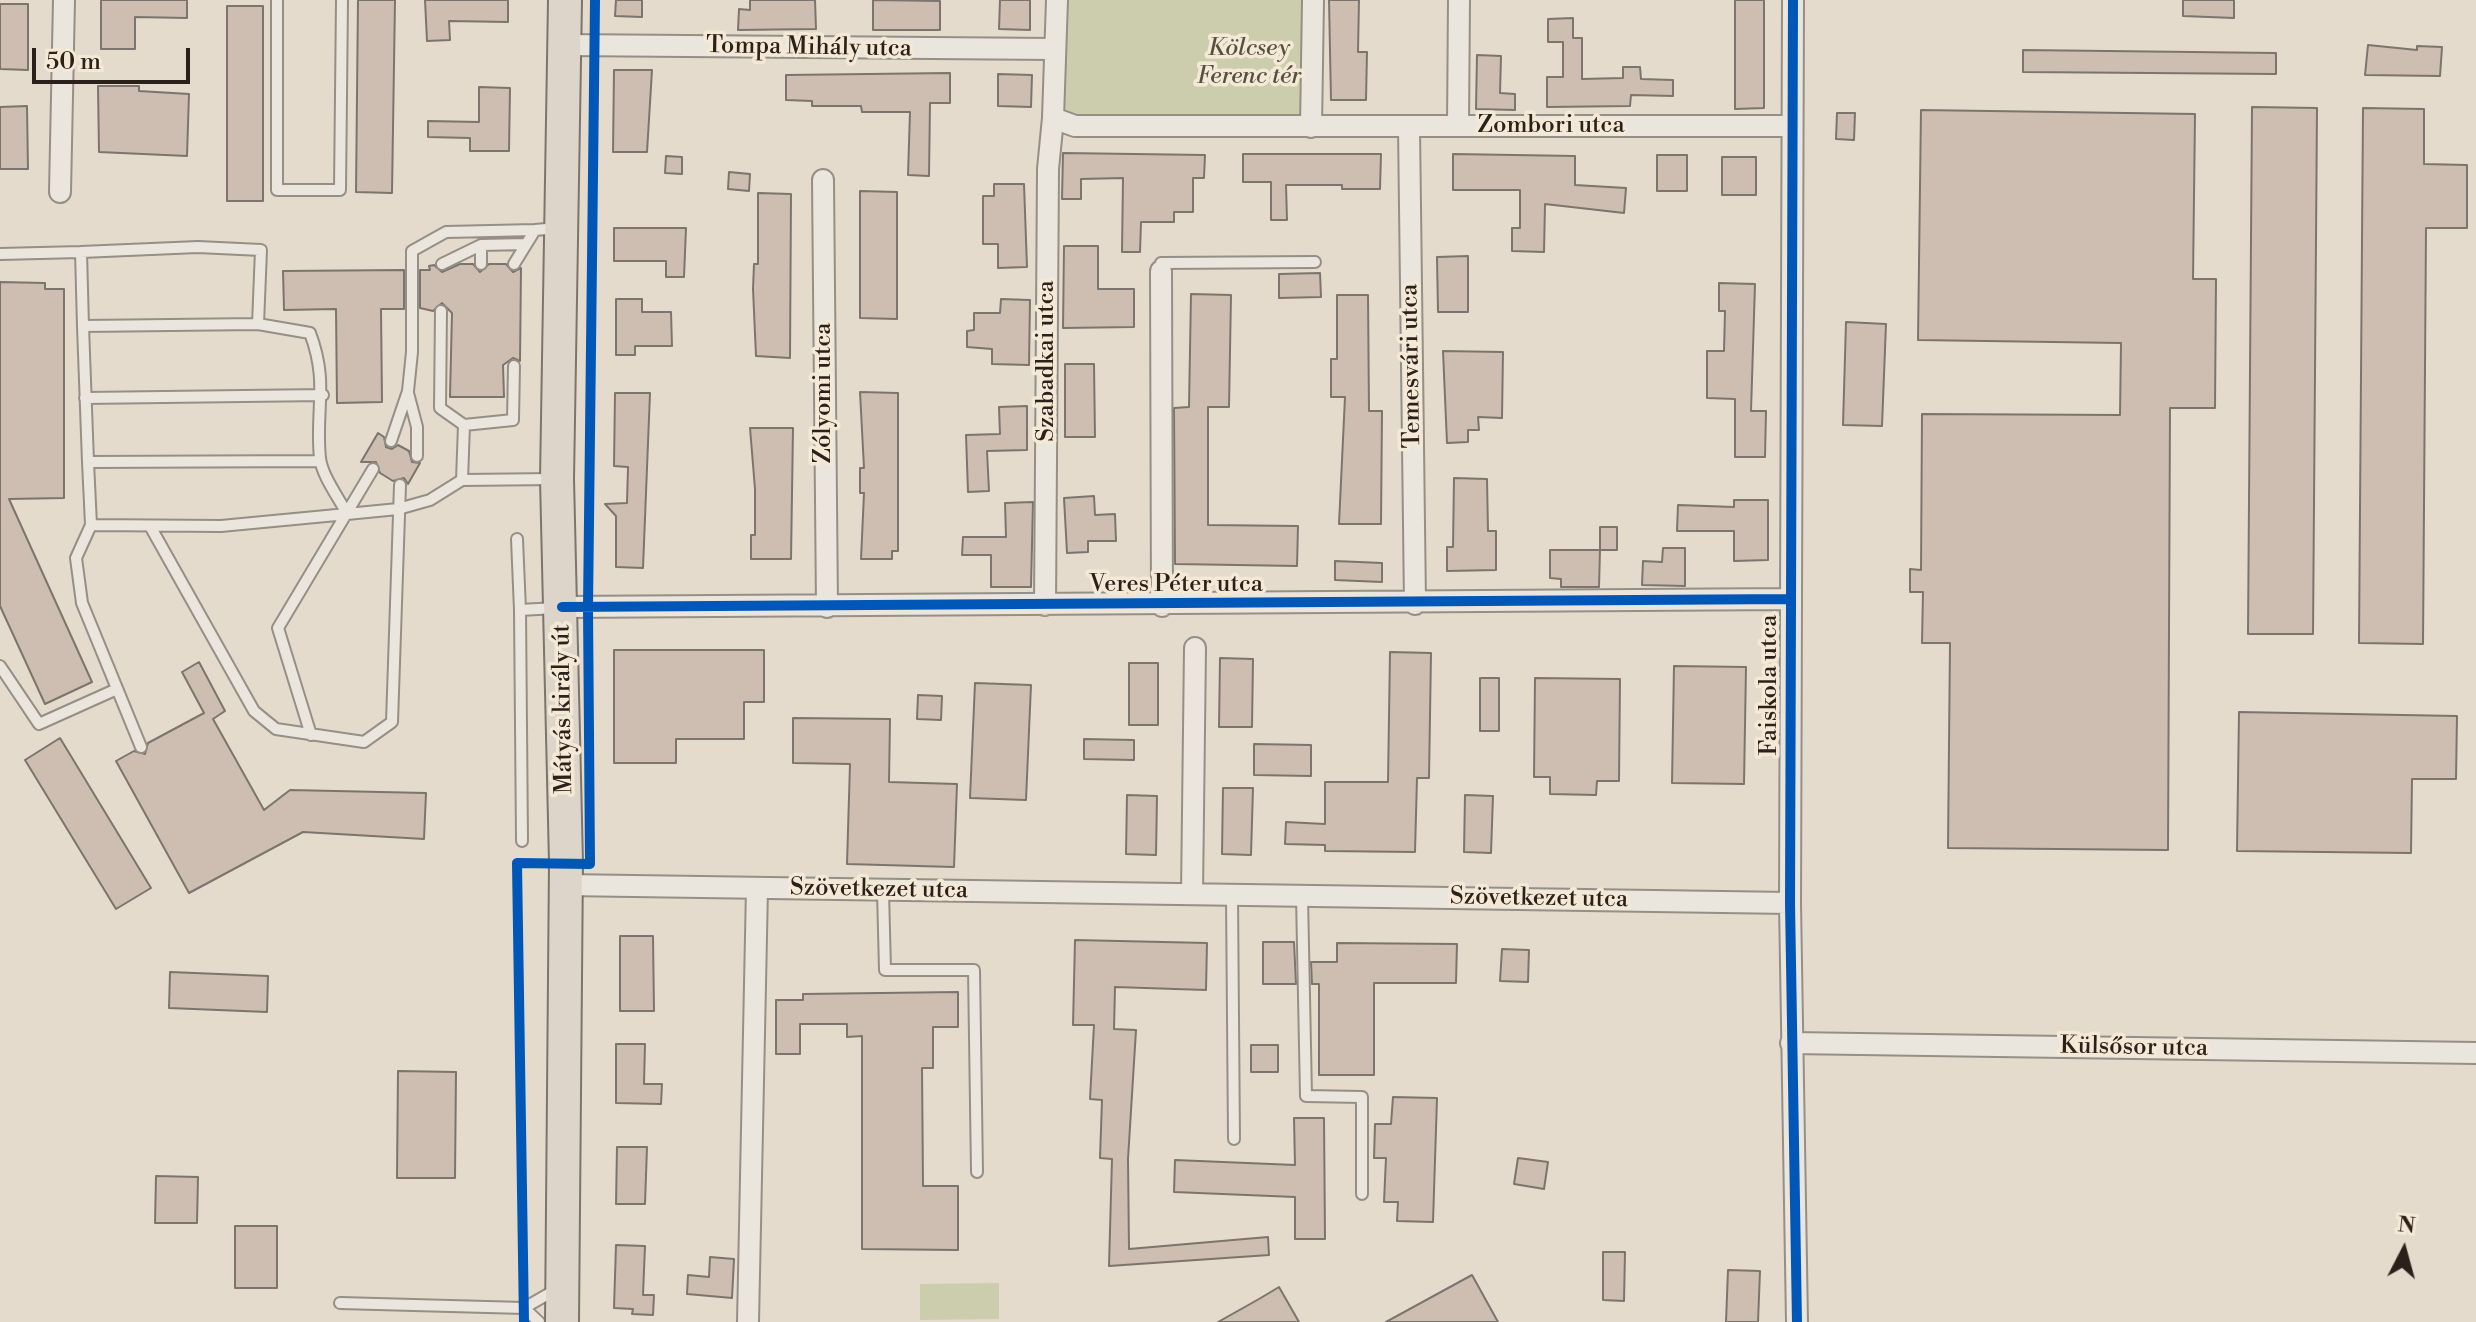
<!DOCTYPE html>
<html>
<head>
<meta charset="utf-8">
<style>
  body { margin:0 }
  #map { position:relative; width:2476px; height:1322px; overflow:hidden; background:#e4dbcc; font-family:"Libre Bodoni",serif }
  canvas { display:block }
  .north { position:absolute; left:2364px; top:1210px; width:80px; height:80px; -webkit-text-stroke:6px #f4e9d7; paint-order:stroke; rotate:6deg; font-size:22px; font-weight:700; line-height:32px; text-align:center; color:#2c211a }
  .north::after { content:''; display:block; margin:auto; width:28px; height:36px; background:#2c211a; clip-path:polygon(50% 0,100% 100%,50% 72%,0 100%) }
  .scale { position:absolute; left:32px; top:48px; width:158px; height:36px; box-sizing:border-box; border:4px solid #2c211a; border-top:0; padding-left:10px; font-size:24px; line-height:28px; white-space:nowrap; color:#2c211a; -webkit-text-stroke:6px #f4e9d7; paint-order:stroke }
</style>
</head>
<body>
<div id="map">
<canvas width="2476" height="1322"></canvas>
<div class="north">N</div>
<div class="scale">50 m</div>
</div>
<script>
const g = document.querySelector('canvas').getContext('2d');
g.lineJoin = 'round';
function paint(path, color) { g.fillStyle = color; g.fill(path, 'evenodd'); }
function stroke(path, color, width, dash) { g.strokeStyle = color; g.lineWidth = width; g.lineCap = dash ? 'butt' : 'round'; g.setLineDash(dash || []); g.stroke(path); }
function drawText(font, color, halo, rows, align = 'center') {
  g.font = font + ' "Libre Bodoni",serif'; g.lineWidth = 7; g.setLineDash([]); g.textBaseline = 'middle'; g.strokeStyle = halo; g.fillStyle = color; for (const [text, x, y, turn = 0] of rows) {
    g.save(); g.translate(x, y); g.rotate((+turn || 0) * Math.PI / 180); g.textAlign = isNaN(turn) ? turn : align; if (halo) g.strokeText(text, 0, 0); g.fillText(text, 0, 0); g.restore();
  }
}
const green = new Path2D(`
  M1060 0H1313L1311 127 1078 119 1061 110Z
  M999 1283V1319L920 1320V1284Z`);
const building = new Path2D(`
  M101 0H187V18L135 17V49H101Z
  M358 0H395L392 193 356 192Z
  M425 0H508V22L449 21 450 40 427 41Z
  M616 0H642V17L615 16Z
  M750 0H815L816 29 738 30 739 9 750 10Z
  M873 0 940 1V30H873Z
  M1000 0H1030V30L999 29Z
  M1329 0H1359L1358 52H1367L1366 100H1331Z
  M1735 0H1764V108L1735 109Z
  M2183 0H2234V18L2183 16Z
  M0 4H28V70L0 69Z
  M227 6H263V201H227Z
  M1573 18V38H1582V79L1623 78V67H1640L1641 79 1673 80V96L1631 95 1630 106 1547 107V77H1563V42H1548V19Z
  M2368 45 2417 50V46L2442 47 2440 76 2365 75Z
  M2023 50 2276 53V74L2023 72Z
  M1477 55 1501 56 1500 93 1515 94V110L1476 109Z
  M614 70H652L647 152H613Z
  M950 73V103H930L929 176 908 175 910 112H862L861 106H812V101L786 100V75Z
  M998 74 1032 75 1031 107 998 106Z
  M98 86H139V91L189 94 187 156 99 152Z
  M479 87 510 88 509 151H470V138L428 137V121L479 122Z
  M27 106 28 169H0V107Z
  M2252 107 2317 108 2313 634H2248Z
  M2363 108 2424 109V164L2467 165V228H2426L2423 644 2359 643Z
  M1921 110 2195 114 2193 279H2216L2215 408H2170L2168 850 1948 848 1950 643H1922L1923 592H1910V569L1921 570 1922 414 2120 415 2121 343 1918 340Z
  M1837 113H1855L1854 140 1836 139Z
  M1063 153 1205 155 1204 178H1193V212H1174V222H1141L1140 252H1122L1123 178 1081 179V199H1062Z
  M1243 154H1381L1380 189H1342V185H1286L1287 220H1271V182H1243Z
  M1453 154 1575 156V185L1626 188 1624 213 1545 204 1544 252 1512 251V228H1520V190H1453Z
  M1657 155H1687V191H1657Z
  M666 156 682 157V174L665 173Z
  M1722 157H1756V195H1722Z
  M729 172 750 174 749 191 728 189Z
  M994 184H1024L1027 267 998 268V244H983V196H994Z
  M860 191 897 192V319L860 318Z
  M758 193 791 194 790 358 756 356 753 289 754 264H758Z
  M614 228H686L684 277H666V261H614Z
  M1064 246H1098V289H1134V327L1063 328Z
  M1468 256V312H1438L1437 257Z
  M460 264H473L480 272 489 264H506L513 272 521 268 520 361 513 358 503 365 504 397H450L452 313 442 303 433 311 420 308V270H430L429 266 434 265 442 272Z
  M404 270V309H381L382 402 337 403 336 309 284 310 283 271Z
  M1320 273 1321 297 1279 298V274Z
  M0 282 45 283V289H64V498L9 499 92 682 45 704 0 606Z
  M1719 283 1755 284 1751 411H1766L1765 457H1735V399L1707 398V351H1724L1725 311H1719Z
  M1191 294 1231 295 1229 407H1208V525L1298 526 1297 566 1175 564 1174 408 1189 407Z
  M1337 295H1368L1369 411H1382L1381 524H1339L1345 397H1331V359H1337Z
  M616 299H642V312H671L672 346H635V355H616Z
  M1001 299 1030 300 1029 365 992 364V349L967 347V331L974 330V313H1000Z
  M1846 322 1886 324 1882 426 1843 425Z
  M1443 351 1503 352 1502 418 1478 417 1479 430H1468V442L1447 443Z
  M1065 364H1094L1095 437H1065Z
  M860 392 898 393V551H892V559H861L864 493H860V468H864Z
  M615 393H650L643 568 616 567V516L605 504 627 503 628 467 614 466Z
  M1027 406V450L987 451 989 491 968 492 966 435 1000 434 999 407Z
  M750 428H793L791 559H751V535H755V489Z
  M378 433 384 437 386 447 392 449 398 445 409 451 412 462 420 463 408 484 404 478 393 481 380 473 376 462H361Z
  M1454 478 1487 479 1488 531H1496V570L1447 571V547H1453Z
  M1094 496 1095 515 1115 514 1116 541H1088V552L1067 553 1064 498Z
  M1734 500H1768V560L1734 561V531H1677L1678 505 1734 507Z
  M1033 502 1031 587H991V555H962L963 537H1006L1005 503Z
  M1600 527H1617V550H1600Z
  M1663 548H1685V586L1642 585 1643 561 1662 562Z
  M1550 550H1600L1599 587H1561V579L1550 578Z
  M1335 561 1382 563V582L1335 580Z
  M614 650H764V702H744V739H676V763H614Z
  M1390 652 1431 653 1429 778H1417L1415 852 1325 851V845L1285 844 1286 822 1325 824V782H1388Z
  M1220 658 1253 659 1252 727H1219Z
  M199 662 225 711 213 719 264 810 290 790 426 793 424 839 303 832 189 893 116 761 134 751 145 754 148 743 204 713 182 672Z
  M1129 663H1158V725H1129Z
  M1674 666 1746 667 1744 784 1672 783Z
  M1480 678H1499V731H1480Z
  M1535 678 1620 679 1619 781H1597L1596 795 1550 794V777H1534Z
  M975 683 1031 685 1026 800 970 798Z
  M918 695 942 696 941 720 917 719Z
  M2239 712 2457 716 2456 779H2412L2411 853 2237 851Z
  M793 718 890 719 889 782 957 784 954 867 847 864 850 764 793 763Z
  M60 738 151 888 116 909 25 760Z
  M1084 739 1134 740V760L1084 759Z
  M1254 744 1311 745V776L1254 775Z
  M1223 788H1253L1251 855 1222 854Z
  M1127 795 1157 796 1156 855 1126 854Z
  M1465 795 1493 796 1491 853 1464 852Z
  M620 936H653L654 1011H620Z
  M1075 940 1207 943 1206 990 1115 987 1114 1029 1136 1030 1128 1159 1129 1249 1268 1237 1269 1255 1109 1266 1112 1159 1100 1158 1102 1100 1090 1099 1094 1025H1073Z
  M1263 942H1294L1296 984H1263Z
  M1337 943 1457 944 1456 983H1374V1075H1319V984H1312L1311 962H1337Z
  M1502 949 1529 950 1528 982 1500 981Z
  M170 972 268 976 267 1012 169 1008Z
  M958 992V1027H933V1068H922L923 1186H958V1250L862 1249V1036L847 1037V1024H800V1054H776V1000H803V994Z
  M616 1044H645L644 1084H662L661 1104 616 1103Z
  M1251 1045H1278V1072H1251Z
  M398 1071 456 1072 455 1178H397Z
  M1393 1097 1437 1098 1433 1222 1397 1221 1398 1202H1384L1386 1158H1374L1375 1124H1391Z
  M1294 1118H1324L1325 1239H1295V1197L1174 1192 1175 1160 1295 1165Z
  M617 1147H647L645 1204H616Z
  M1518 1158 1548 1162 1544 1189 1514 1184Z
  M156 1176 198 1177 197 1223H155Z
  M235 1226H277V1288H235Z
  M616 1245 645 1246 643 1295H654L653 1315 632 1314 633 1309 614 1308Z
  M1603 1252H1625L1624 1301 1603 1300Z
  M710 1257 734 1259 732 1298 687 1294 688 1275 709 1277Z
  M1728 1270 1760 1271 1758 1322H1726Z
  M1472 1275 1498 1322H1386Z
  M1279 1287 1299 1322H1218L1259 1299Z`);
const service = new Path2D(`
  M277 0V190H340L342 0
  M0 254 81 252
  M442 264 481 245 526 244
  M481 264V245
  M514 264 535 230 558 228
  M1161 269V263L1315 262
  M441 311 440 408 464 425
  M83 326 81 252 198 247 261 250 258 324
  M408 393 417 427V456
  M85 398 323 395
  M391 441 408 391 412 352V251L446 232 535 230
  M320 461 88 462 83 326 258 324 310 333C329 383 315 410 320 458 322 476 339 498 347 514
  M88 462 91 525
  M462 480 464 425 513 420 514 366
  M150 526 254 711 276 729 364 742 392 722 400 485
  M517 539 520 610 556 608
  M520 610 522 841
  M0 666 39 724 117 689
  M311 735 278 628 373 469
  M141 747 82 603 76 558 91 525 221 526 347 514 398 509 430 500 462 480 555 479
  M883 891 885 970H974L977 1172
  M1232 896 1234 1139
  M1302 896 1306 1096 1362 1097V1194
  M340 1303 524 1308 539 1322
  M524 1308 557 1289`);
const minor = new Path2D(`
  M1057 0 1053 118 1075 126H1791
  M1793 0 1790 903 1797 1322
  M564 45 1054 49
  M1458 126 1459 0
  M1311 127 1313 0
  M1409 127 1415 604
  M823 180 827 607
  M60 192 64 0
  M1161 271 1162 606
  M1045 605 1048 169 1053 118
  M562 607 1790 599
  M565 885 1790 903
  M1192 894 1195 648
  M1791 1043 2476 1053
  M748 1322 757 888`);
const primary = new Path2D(`
  M562 1322 566 863 557 479 565 0`);
const cycleway = new Path2D(`
  M1793 0 1790 903 1797 1322
  M562 607 1790 599
  M524 1322 517 863 590 864 588 607 595 0`);
const streetNames = [
  ["Tompa Mihály utca",809,48,1],
  ["Zombori utca",1551,126],
  ["Szabadkai utca",1047,361,-90],
  ["Temesvári utca",1412,366,-91],
  ["Zólyomi utca",824,393,-90],
  ["Veres Péter utca",1176,585],
  ["Faiskola utca",1770,685,-90],
  ["Mátyás király út",564,709,-91],
  ["Szövetkezet utca",879,890,1],
  ["Szövetkezet utca",1539,899,1],
  ["Külsősor utca",2134,1048,1]
];
const parkNames = [
  ["Kölcsey",1249,49],
  ["Ferenc tér",1249,77]
];
paint(green, '#cccdad');
paint(building, '#cdbeb1');
stroke(building, '#7c756d', 2);
stroke(service, '#958f86', 14);
stroke(minor, '#958f86', 24);
stroke(primary, '#7c756d', 36);
stroke(service, '#eae5dd', 10);
stroke(minor, '#eae5dd', 20);
stroke(primary, '#ddd5c9', 32);
stroke(cycleway, '#0057b8', 10);
drawText('24px', '#2c211a', '#f4e9d7', streetNames);
drawText('italic 24px', '#56513e', '#f4e9d7', parkNames);
</script>
</body>
</html>
